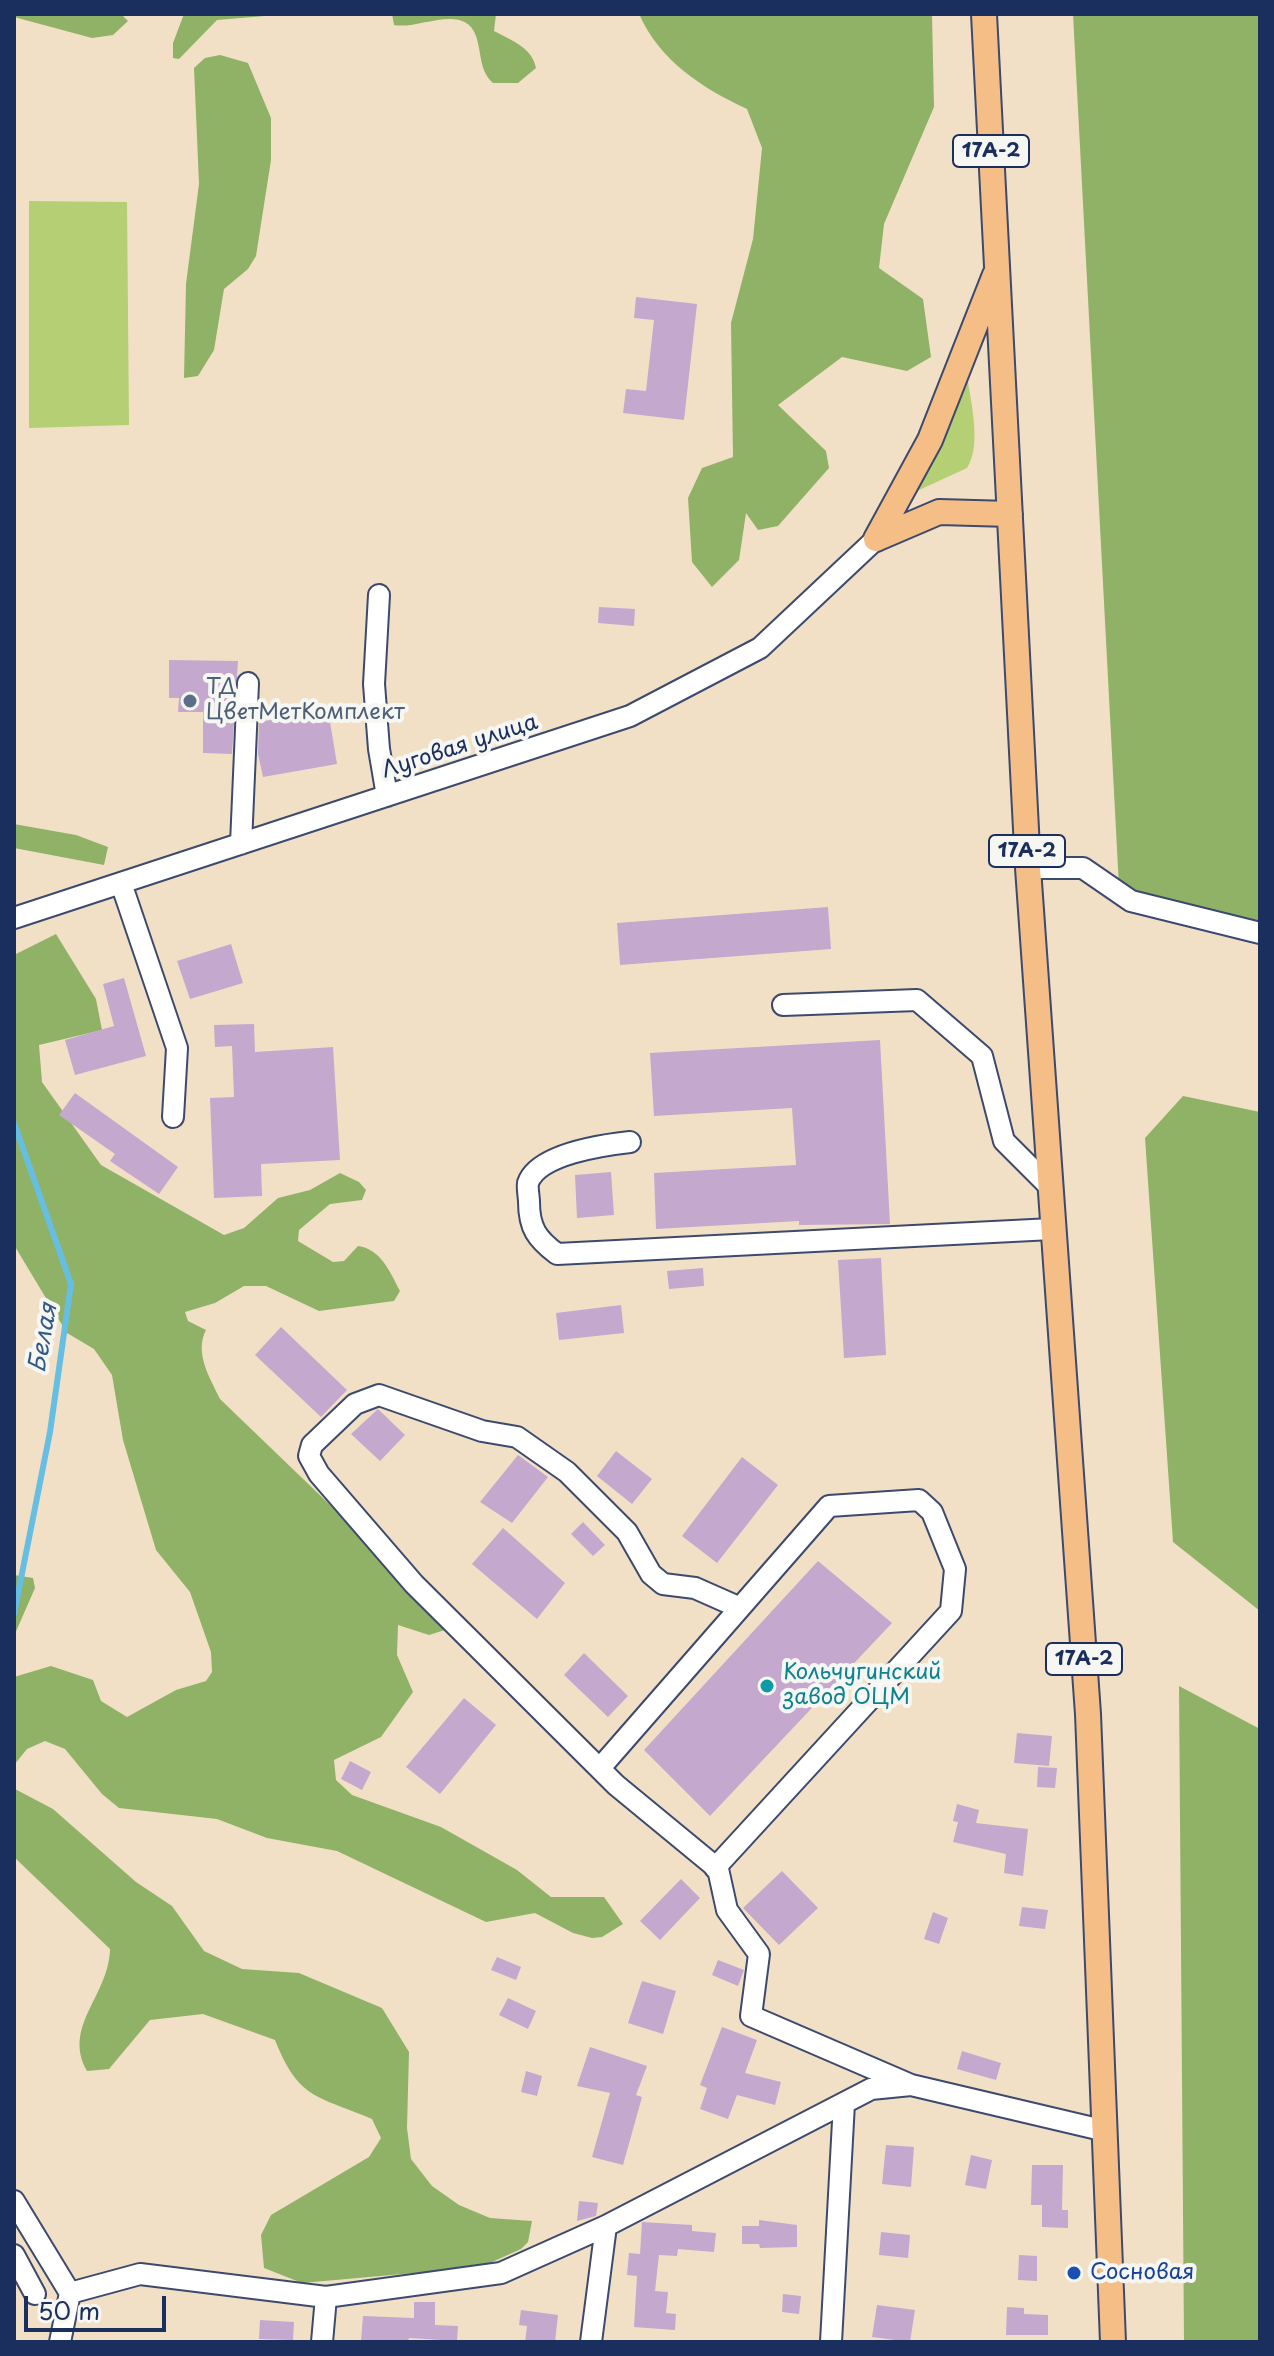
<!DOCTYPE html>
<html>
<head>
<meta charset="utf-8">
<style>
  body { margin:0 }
  #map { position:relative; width:1274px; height:2356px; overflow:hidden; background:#f2e0c6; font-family:"Playpen Sans",sans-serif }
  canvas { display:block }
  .frame { position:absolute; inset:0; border:16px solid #1b2f5e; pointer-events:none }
  .scale { position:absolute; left:24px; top:2296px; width:142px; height:36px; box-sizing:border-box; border:4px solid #1b2f5e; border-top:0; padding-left:10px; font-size:24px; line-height:28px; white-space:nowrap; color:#1b2f5e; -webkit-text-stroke:6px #f6f6f2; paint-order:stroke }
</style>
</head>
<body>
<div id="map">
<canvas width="1274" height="2356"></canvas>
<div class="frame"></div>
<div class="scale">50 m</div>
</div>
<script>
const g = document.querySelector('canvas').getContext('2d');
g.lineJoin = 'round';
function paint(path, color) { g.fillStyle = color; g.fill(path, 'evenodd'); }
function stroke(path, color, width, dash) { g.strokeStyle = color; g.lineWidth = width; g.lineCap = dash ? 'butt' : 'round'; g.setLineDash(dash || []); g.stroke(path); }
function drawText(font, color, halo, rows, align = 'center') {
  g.font = font + ' "Playpen Sans",sans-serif'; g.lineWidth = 8; g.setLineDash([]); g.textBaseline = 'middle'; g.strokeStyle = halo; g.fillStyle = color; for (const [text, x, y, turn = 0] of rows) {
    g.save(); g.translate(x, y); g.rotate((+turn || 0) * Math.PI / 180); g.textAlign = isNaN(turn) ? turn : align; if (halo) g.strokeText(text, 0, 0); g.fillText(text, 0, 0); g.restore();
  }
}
const green = new Path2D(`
  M29 201 127 202 129 425 29 428Z
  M966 368C969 396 983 443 967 468L917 491Z`);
const forest = new Path2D(`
  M14 14H121L128 21 113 35 92 38 14 17Z
  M184 14H289L217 20 179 59 173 58V43Z
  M392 14H496L494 31C512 41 532 47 536 68L518 83H493C479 70 482 54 476 36 464 2 419 30 394 25Z
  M639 14H932L934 107 884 224 879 268 923 299 931 357 907 371 842 357 778 405 826 451 829 468 778 526 758 530 746 513 739 560 712 587 692 562 688 498 702 468 733 457 731 323 753 239 762 148 747 109C702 88 660 61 639 14Z
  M1073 14H1260V939L1120 906Z
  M220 55 248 63 271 118V160L256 256 248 269 224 289 214 350 198 376 184 378 186 284 199 184 194 68 205 58Z
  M14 824 76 835 108 847 104 865 14 848Z
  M56 934 96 999 102 1030 39 1045 42 1082 101 1165 224 1235 244 1228 278 1198 310 1190 340 1173 359 1182 366 1190 362 1200 330 1204 299 1230 298 1241 333 1262 344 1261 358 1246C381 1249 390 1272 400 1291L394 1301 319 1311 266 1286H244L215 1303 185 1312 188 1321 206 1330C194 1353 210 1378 220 1399L431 1602 448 1629 429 1635 398 1625 397 1655 413 1692 381 1737 334 1760 336 1780 352 1795 441 1827 517 1870 551 1897H604L623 1924 602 1937 592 1938 573 1933 535 1913 486 1922 337 1851 267 1838 217 1819 119 1808 102 1794 65 1749 45 1741 27 1749 14 1765V1677L51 1666 93 1680 101 1701 127 1717 176 1690 206 1681 212 1672 211 1652 190 1592 156 1550 123 1440 112 1375 94 1349 67 1333 14 1245V955Z
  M1183 1096 1260 1112V1611L1173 1542 1145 1138Z
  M14 1575 33 1578 35 1588 14 1636Z
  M1179 1686 1260 1729V2342H1184Z
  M14 1780 15 1789 53 1809 136 1882 172 1906 204 1951 242 1969 299 1973 382 2008 409 2052 407 2128 411 2159 432 2186 459 2205 490 2218 532 2221 528 2242 521 2249 481 2267 302 2283 264 2268 261 2235 271 2215 369 2157 381 2138 372 2119C316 2095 299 2100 275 2040L203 2014 150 2020 109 2069 87 2071C62 2026 109 1996 110 1949L14 1857Z`);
const stream = new Path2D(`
  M14 1123 71 1284 50 1432 14 1614`);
const building = new Path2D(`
  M636 297 697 304 684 420 623 413 626 389 646 391 654 320 634 318Z
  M599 607 635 609 634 626 598 623Z
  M169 660 238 661 232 754 203 753V712H178L179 698H169Z
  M328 710 337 764 263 777 258 754 259 722Z
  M828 907 831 949 620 965 617 923Z
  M231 944 243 983 190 999 177 961Z
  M124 978 146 1056 75 1075 65 1040 114 1026 103 984Z
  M254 1024 255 1052 333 1047 340 1160 261 1164 262 1196 214 1198 210 1098 234 1097 232 1046 215 1047 214 1025Z
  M880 1040 890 1224 799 1225V1221L656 1229 654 1173 796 1165 792 1108 654 1116 650 1053Z
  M75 1093 178 1167 159 1194 110 1161 115 1154 59 1115Z
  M611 1172 614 1215 577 1218 575 1175Z
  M881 1258 886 1355 844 1358 838 1260Z
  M703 1268 704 1286 669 1289 667 1271Z
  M621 1305 624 1333 559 1340 556 1313Z
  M281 1327 347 1390 321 1417 255 1355Z
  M378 1409 405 1435 380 1461 351 1434Z
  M616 1451 652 1479 632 1504 597 1476Z
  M518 1455 548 1477 512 1523 480 1502Z
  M742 1457 778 1485 717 1563 682 1536Z
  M583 1522 605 1545 593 1556 571 1534Z
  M503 1528 565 1583 537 1619 472 1564Z
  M818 1561 892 1623 710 1816 644 1750Z
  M584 1653 628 1696 608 1717 564 1675Z
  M464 1698 496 1725 440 1794 406 1767Z
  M1017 1733 1052 1736 1049 1766 1014 1763Z
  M350 1761 371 1772 362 1790 341 1779Z
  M1038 1767 1057 1768 1055 1788 1037 1787Z
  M957 1804 979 1810 976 1823 1028 1829 1023 1876 1004 1873 1006 1854 953 1842 958 1822 953 1821Z
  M782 1871 818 1908 779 1945 743 1908Z
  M681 1879 700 1898 660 1940 640 1921Z
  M1022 1907 1048 1910 1045 1929 1019 1926Z
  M933 1912 948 1918 939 1944 924 1939Z
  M497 1957 521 1967 516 1980 491 1970Z
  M718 1960 744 1970 738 1986 712 1975Z
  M642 1981 676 1991 663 2034 628 2023Z
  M508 1998 536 2011 528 2029 499 2015Z
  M722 2027 757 2040 745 2073 781 2082 775 2105 737 2095 728 2119 700 2109 707 2088 700 2085Z
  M590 2047 647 2066 636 2095 642 2097 623 2165 592 2157 610 2093 577 2086Z
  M962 2051 1001 2063 996 2080 957 2069Z
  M526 2071 542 2076 537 2096 521 2092Z
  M886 2145 914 2147 911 2187 882 2184Z
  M971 2155 992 2160 986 2189 965 2185Z
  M1032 2165H1063L1062 2210H1068V2228L1042 2227V2205H1031Z
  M579 2201 598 2203 596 2216 577 2221Z
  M759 2220 797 2225V2247L760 2248 759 2244H742V2226H759Z
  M642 2222 692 2225V2231L716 2233 714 2252 678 2249 677 2256 659 2255 655 2291 668 2292 666 2313 676 2314 675 2330 634 2327 637 2276 627 2275 629 2253 640 2254Z
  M881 2232 910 2235 908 2258 879 2255Z
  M1019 2255 1037 2256V2281L1018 2280Z
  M783 2294 801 2296 799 2314 782 2312Z
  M414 2302H435V2325L458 2326 457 2341 409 2338 408 2342 361 2341 363 2316 414 2318Z
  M877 2305 915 2310 910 2342 872 2337Z
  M1007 2307 1024 2308V2314L1048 2315V2335H1006Z
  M521 2310 558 2315 555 2342H525L527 2326 519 2325Z
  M260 2320 294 2322 293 2340 259 2339Z`);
const minor = new Path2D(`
  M379 595 374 684 379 749 387 796
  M241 844 248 683
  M1028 868H1083L1131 901 1260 933
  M121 883 177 1048 173 1117
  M14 918 630 716 760 648 876 539
  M783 1005 917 1000 982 1056 1004 1141 1050 1187
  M630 1142C603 1145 538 1154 528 1183 527 1188 529 1197 529 1202 529 1228 537 1239 557 1254L1052 1229
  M738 1607 695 1588 663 1584 651 1574 627 1532 567 1472 517 1437 482 1431 379 1395 355 1404 312 1445 309 1456 319 1474 414 1584 616 1785 718 1869 727 1910 759 1954 751 2016 911 2085
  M600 1768 829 1506 919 1500 932 1512 955 1569 951 1611 715 1868
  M14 2201 70 2293 60 2342
  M14 2255 35 2294
  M70 2293 140 2274 326 2297 501 2273 606 2226 871 2089 911 2085 1106 2131
  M322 2342 326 2297
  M591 2342 606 2226
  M831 2342 844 2103`);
const major = new Path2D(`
  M984 14 1028 868 1088 1714 1113 2342
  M876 539 930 440 995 275
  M876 539 939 512 1010 514`);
const markers = [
  [190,701,8,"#5c6f8a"],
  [767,1686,8,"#0f9aa8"],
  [1074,2273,8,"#1a4fb4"]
];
const shields = [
  [991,151,76],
  [1027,851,76],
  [1084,1659,76]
];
const shieldNames = [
  ["17А-2",991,151],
  ["17А-2",1027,851],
  ["17А-2",1084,1659]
];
const serviceNames = [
  ["ТД",206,688],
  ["ЦветМетКомплект",206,713]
];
const streetNames = [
  ["Луговая улица",460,747,-18]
];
const cultureNames = [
  ["Кольчугинский",783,1673],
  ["завод ОЦМ",783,1698]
];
const transitNames = [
  ["Сосновая",1090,2273]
];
const waterNames = [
  ["Белая",44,1338,-80]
];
paint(green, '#b4cf74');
paint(forest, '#8fb266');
stroke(stream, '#66bfe3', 6);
paint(building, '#c4a8ce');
stroke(minor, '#3b4a6e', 24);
stroke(major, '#3b4a6e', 28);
stroke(minor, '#fff', 20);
stroke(major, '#f6be87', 24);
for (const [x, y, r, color] of markers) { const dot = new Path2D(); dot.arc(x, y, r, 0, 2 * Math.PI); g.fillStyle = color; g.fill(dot); stroke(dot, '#f6f6f2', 3); }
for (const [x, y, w] of shields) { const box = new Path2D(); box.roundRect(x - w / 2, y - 16, w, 32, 6); g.fillStyle = '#f6f6f2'; g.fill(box); stroke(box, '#1b2f5e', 2); }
drawText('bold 20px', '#1b2f5e', null, shieldNames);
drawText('22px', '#4e5e75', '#f6f6f2', serviceNames, 'left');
drawText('22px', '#1b2f5e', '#f6f6f2', streetNames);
drawText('22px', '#0d838f', '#f6f6f2', cultureNames, 'left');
drawText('22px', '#164399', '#f6f6f2', transitNames, 'left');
drawText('italic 24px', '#325a86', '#f6f6f2', waterNames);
</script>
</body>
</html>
